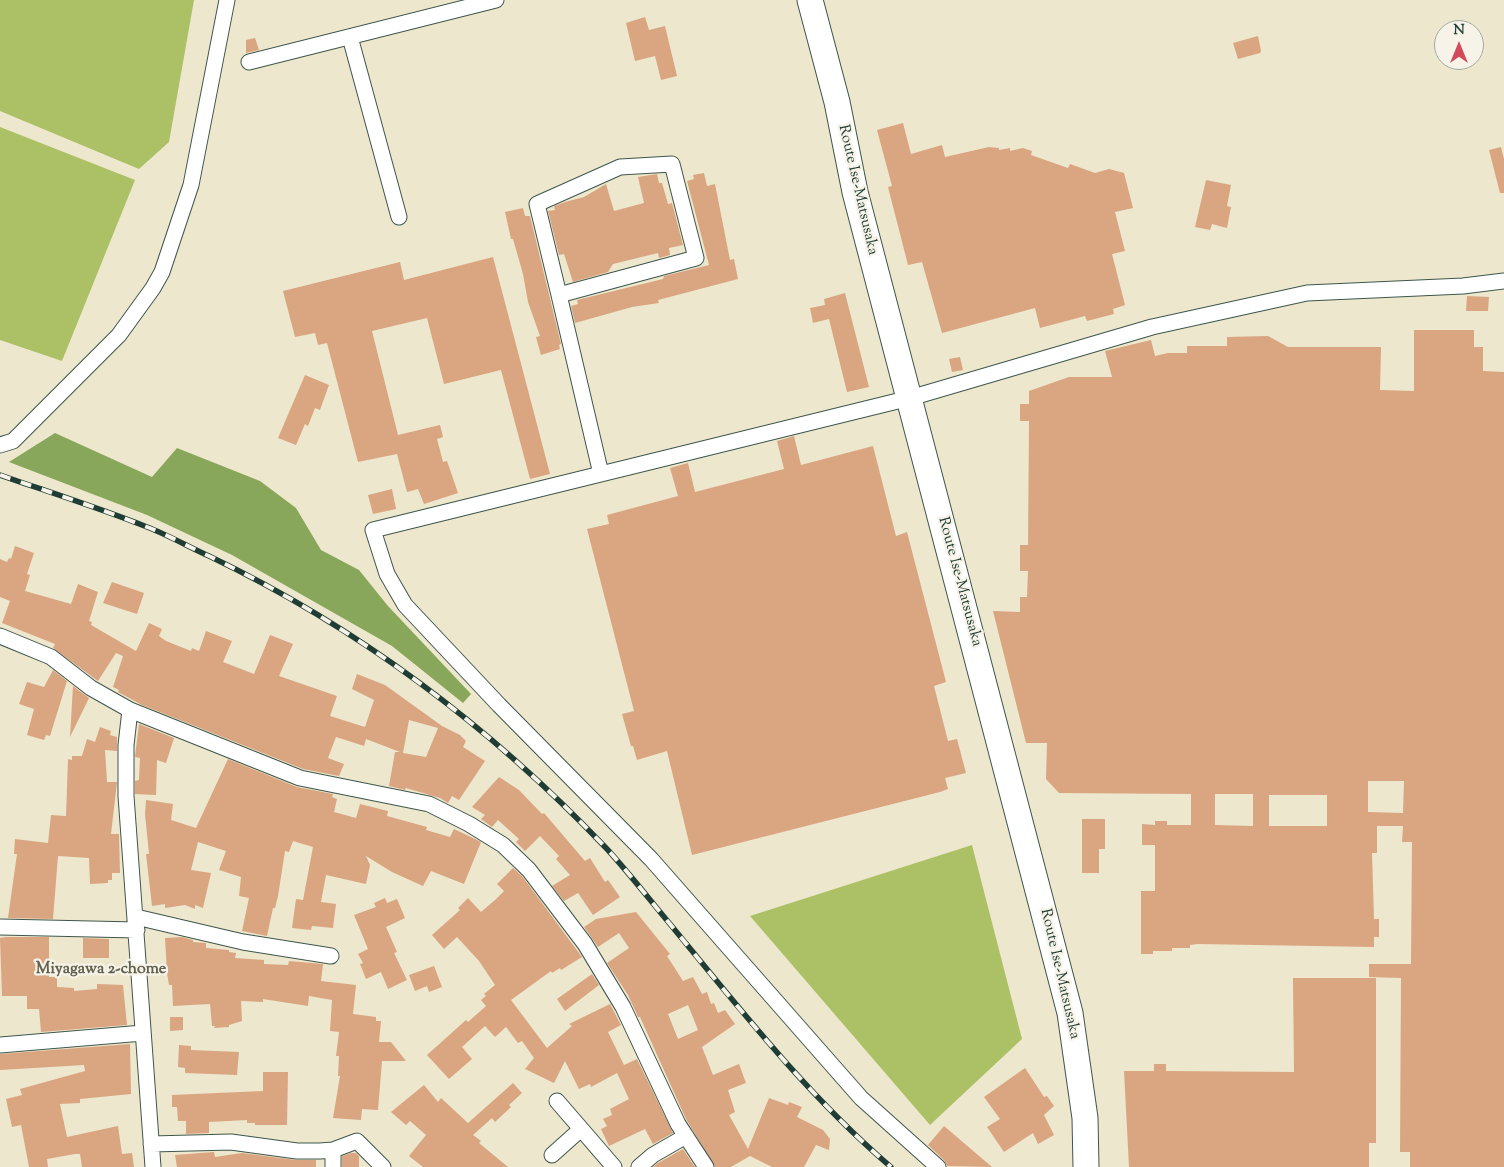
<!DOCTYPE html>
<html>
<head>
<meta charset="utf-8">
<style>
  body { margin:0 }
  #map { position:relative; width:1504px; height:1167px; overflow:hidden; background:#ede7cd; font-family:"Sorts Mill Goudy",serif }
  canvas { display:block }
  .north { position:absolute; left:1434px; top:20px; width:50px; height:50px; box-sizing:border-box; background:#f7f3e8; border:1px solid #a1aaa0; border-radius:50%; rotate:0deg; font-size:14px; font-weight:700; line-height:20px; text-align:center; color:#1f3d34 }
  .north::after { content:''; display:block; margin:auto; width:18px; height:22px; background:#d1495b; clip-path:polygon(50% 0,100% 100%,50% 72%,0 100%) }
</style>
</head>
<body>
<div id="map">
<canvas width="1504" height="1167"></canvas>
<div class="north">N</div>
</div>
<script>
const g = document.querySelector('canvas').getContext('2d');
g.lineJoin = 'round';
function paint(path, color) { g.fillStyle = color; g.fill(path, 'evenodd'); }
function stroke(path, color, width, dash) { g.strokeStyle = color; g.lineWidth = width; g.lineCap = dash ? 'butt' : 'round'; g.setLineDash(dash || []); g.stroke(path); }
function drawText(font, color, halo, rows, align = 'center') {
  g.font = font + ' "Sorts Mill Goudy",serif'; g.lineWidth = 4.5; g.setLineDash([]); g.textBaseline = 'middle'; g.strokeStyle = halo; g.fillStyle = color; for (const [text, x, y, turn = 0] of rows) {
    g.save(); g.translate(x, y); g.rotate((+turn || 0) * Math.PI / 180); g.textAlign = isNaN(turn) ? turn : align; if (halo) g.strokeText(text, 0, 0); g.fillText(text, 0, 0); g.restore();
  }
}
const green = new Path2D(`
  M0 0H194L169 142 139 169 0 111Z
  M0 127 135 180 62 361 0 340Z
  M972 845 1022 1039 930 1125 750 916Z`);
const forest = new Path2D(`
  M55 433 152 477 177 448 260 481 296 508 321 550 359 570 388 606 471 694 463 703 392 646 232 555 147 515 9 462Z`);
const building = new Path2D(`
  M645 17 649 30 665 26 677 76 661 80 655 56 635 61 626 23Z
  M1258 36 1261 51 1260 53 1238 59 1233 43Z
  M255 38 259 50 246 53V40Z
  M903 123 911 154 942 145 945 157 989 147 999 148V150L1010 148V151L1023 148 1032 151 1031 155 1068 168 1070 164 1095 173 1109 169 1124 173 1133 208 1115 212 1125 251 1112 254 1125 305 1113 309 1114 314 1087 321 1085 316 1040 328 1035 308 942 333 922 262 908 265 888 187 892 186 877 130Z
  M1501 147 1504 159V193H1500L1489 150Z
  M704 173 707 186 715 184 730 260 734 259 738 279 658 300 659 303 632 307 575 323 571 306 578 304 577 300 663 279 664 276 709 265 687 181 694 179 693 175Z
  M657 174 659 183H662L668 204 672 203 683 245 669 248 670 255 659 258 658 253 613 264 608 272 573 282 564 254 559 255 548 211 555 210 554 206 565 202 584 197 606 184 614 211 644 203 638 177Z
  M1206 180 1231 185 1227 206 1231 207 1227 228 1212 224 1210 230 1195 227Z
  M523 208 525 216H530L561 344 559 345 560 349 541 355 536 337 540 336 528 302 523 274 513 239H511L505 212Z
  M493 257 550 474 530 479 501 370 444 384 427 318 372 331 398 435 440 425 443 437 437 439 443 462 447 461 458 493 424 504 418 489 407 492 397 454 358 462 327 343 318 345 315 333 295 337 283 291 400 262 404 280Z
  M845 293 869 387 847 392 829 319 813 323 810 308 825 305 824 299Z
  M1467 296 1489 297 1488 311H1466Z
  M1414 330H1474V347H1483V371L1504 372V1167H1410V1152H1400L1401 978 1369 977V964H1411L1412 842H1402L1403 826H1377V853H1372L1374 919H1379V937H1374V947L1198 944 1190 945V948H1172V951H1153V954H1141V891H1155V845H1142V824L1155 825V821H1167V825H1191V794L1059 793 1046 779 1047 743H1026L993 611 1020 612V597H1027L1028 571H1020V545H1028L1029 421H1020V404H1029V391L1069 377H1112L1105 351 1151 340 1155 356 1168 353H1187V346H1227V337L1268 336 1288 347H1381L1380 390 1414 391ZM1368 781H1404L1403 813 1368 812ZM1215 794H1253V826L1215 825ZM1269 795H1327V826H1269Z
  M960 357 963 370 952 372 949 359Z
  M305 375 329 385 320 410 315 408 308 426 305 424 296 445 278 438Z
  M794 436 801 465 873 446 896 536 907 532 946 682 934 686 948 741 957 739 966 773 945 778 948 789 940 792 692 855 667 751 637 760 633 746H631L622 714 634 711 587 529 609 524 607 515 678 496 670 468 688 463 695 492 784 469 777 441Z
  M392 489 396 509 373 514 368 495Z
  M15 546 34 553 27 574 30 575 25 591 71 604 78 584 98 592 89 621 92 622 91 625 136 651 149 623 162 629 159 636 166 641 191 651 192 648 199 651 206 631 232 641 223 662 254 674 270 635 293 644 279 676 337 696 330 716 365 727 374 700 352 689 357 674 385 685 442 726 460 735 466 741 463 747 485 761 459 800 452 796 448 803 440 798 406 788 405 790 389 786 395 752H400L366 739 364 746 336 737 328 758 344 764 339 776 303 769 142 705 118 692 119 690 113 687 123 656 116 653 98 681 53 648 55 644 2 623 10 601 0 597V559L7 562 9 558 11 559ZM409 720 438 728 426 757 403 753Z
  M112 582 144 593 137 614 103 603Z
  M53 670 67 681 50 736 46 735 44 740 27 735 34 709 19 704 27 682 44 687Z
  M73 686 89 698 70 737Z
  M139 724 174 738 166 763 157 760 156 795 135 794V781L139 780 140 758 135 757Z
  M100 727 111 731 110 735 117 737V751L105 750 107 782H117L111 834H119L120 873H112V880H108V883L90 884 89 858 58 856 53 919 8 918 17 854H14L15 839 48 843 51 815 66 816 68 759 72 760V756H82L87 739 95 742Z
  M228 759 297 787 333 794 332 797 337 799 334 812 356 818 360 804 388 811 387 816 427 827 426 830 450 837 454 829 473 838 481 842 464 884 431 871 423 886 392 872 366 856 370 865 366 884 326 875 321 902 336 904 333 928 312 926 311 930 292 928 296 899 303 900 313 847 293 841 289 852 285 851 278 896 275 908H273L267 936 242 931 249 898 239 896 241 877 219 870 226 851 198 842 191 870 211 873 203 908 195 905V909L185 905 165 908V904L152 906 146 854H149L145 814 146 800 173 804 171 820 196 828Z
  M499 777 519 790 542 814 544 813 585 861 590 858 605 882 608 880 620 897 593 915 578 893 564 901 552 886 570 875 556 859 559 856 540 836 525 851 516 842 519 839 498 820 492 827 481 819 485 815 472 807Z
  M1082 819H1105V849H1099V873H1082Z
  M513 868 522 876 582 957 561 970 560 968 552 973 551 971 511 1000 547 1048 572 1026 569 1024 610 1004 621 1025 608 1032 624 1065 637 1059 673 1133 653 1144 645 1129 609 1146 601 1129 607 1126 603 1119 612 1115 610 1109 629 1099 617 1073 591 1087 590 1084 579 1089 565 1061 554 1083 525 1069 534 1058 522 1041 518 1043 506 1027 495 1037 485 1026 462 1047 472 1059 449 1079 427 1055 466 1020 468 1022 486 1006 481 1000 486 996 484 994 495 985 479 961 457 937 444 949 432 935 460 910 458 908 468 898 481 912 495 900 504 891 497 884Z
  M385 898 387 903 397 899 405 918 386 927 397 952 394 953 407 980 388 989 381 972 366 979 360 964 363 963 358 954 368 949 354 915 376 907 374 903Z
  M636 912 670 954 667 956 683 981 693 977 702 994 707 992 711 1004 714 1003 718 1013 725 1010 735 1024 702 1047 713 1075 739 1064 746 1083 728 1090 735 1112 729 1115 748 1149 769 1098 788 1105 789 1102 802 1107 797 1117 823 1130 830 1139 829 1150 816 1145 804 1167H772L750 1156 731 1167H715L686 1119 640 1017H638L628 995 607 963 629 948 619 933 598 947 584 927 596 919ZM688 1005 698 1030 678 1039 668 1014Z
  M6 937H49V977H57V987L74 988V991L97 989V984L123 985 127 1025 41 1032 39 1009H27V996H2L0 938Z
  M182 937 193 940V942L206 943V948L229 950V952L236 953 235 958 264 960V964L288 965 289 961 323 964 321 981 356 985 353 1014 376 1017V1021H381L379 1042H391L406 1061H382L378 1110 362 1109 361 1120 333 1118 340 1076H338L339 1056H336L339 1032 330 1031 332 1000 309 996 308 1006 263 999V1002L241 1001 242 1021 229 1025V1027L214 1028 215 1026H212L210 1004 173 1006 172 985H169L167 973 165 938Z
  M83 938 109 939V958H83Z
  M434 966 442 987 429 992 427 986 415 991 409 975Z
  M592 974 599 985 565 1011 557 999Z
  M1293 978H1376V1143H1369V1167H1129L1124 1071H1154V1064H1166V1071L1294 1072Z
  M170 1017H183V1030L170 1031Z
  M130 1044 131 1094 80 1099V1103L60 1104 67 1137 118 1126 122 1154 132 1153 134 1167H82L80 1154H75L47 1159 48 1167H29L21 1125 12 1127 6 1099 22 1095 20 1089 85 1071 84 1065 0 1070V1054Z
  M179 1045 191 1046V1050L239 1052 237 1075 185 1073V1068L178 1067Z
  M1025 1068 1044 1097 1047 1096 1054 1106 1044 1115 1054 1135 1038 1144 1033 1133 1004 1152 987 1127 1000 1119 984 1097Z
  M263 1072H288L287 1125H255V1123H247V1120L209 1122V1133L186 1134V1121H178L177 1107H172V1095L263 1091Z
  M513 1083 522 1093 509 1105 511 1107 495 1122 492 1118 473 1135 481 1141 479 1143 508 1167H423L409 1156 426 1135 410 1121 406 1125 391 1112 424 1085 438 1102 441 1098 468 1123Z
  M944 1126 992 1167 947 1166 944 1160 928 1145Z
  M683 1149 695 1167H653L658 1163Z
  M214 1152 215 1157 242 1153 296 1160H316V1167H177L175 1155Z
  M351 1153H356L359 1156V1167H342V1156Z`);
const minor = new Path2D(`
  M350 37 399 217
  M249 62 496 0
  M672 164 696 258 559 295 537 204 620 167Z
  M559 295 601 474
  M0 445 13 441 119 335 153 288 162 272 191 185 227 0
  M0 636 51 657 91 688 130 710 300 778 429 804 469 824 503 845 529 870 585 944 623 1007 678 1124 706 1167
  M130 710 126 745V796L153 1167
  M136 917 243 942 331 956
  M0 927 137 930
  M0 1045 143 1033
  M557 1101 614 1167
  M151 1144 231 1142 297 1151H320L333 1150 357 1141 383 1167
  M333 1150V1167
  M552 1155 581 1129
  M639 1167 653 1155 686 1136
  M938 1167 861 1098 651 859 499 705 405 605 387 574 373 530 910 398 1152 327 1307 293 1463 286 1504 281`);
const primary = new Path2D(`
  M810 0 837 102 855 192 1070 1013 1085 1118 1086 1167`);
const rail = new Path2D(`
  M0 475C49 492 99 508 147 527 168 535 189 547 209 556 359 628 493 729 607 849 629 873 649 899 670 924 739 1008 808 1096 891 1167`);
const streetNames = [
  ["Route Ise-Matsusaka",857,190,77],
  ["Route Ise-Matsusaka",959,582,75],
  ["Route Ise-Matsusaka",1059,974,77]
];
const neighbourhoodNames = [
  ["Miyagawa 2-chome",101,970]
];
paint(green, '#acc165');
paint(forest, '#89a75a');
paint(building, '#daa581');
stroke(minor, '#3e564b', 17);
stroke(primary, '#3e564b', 27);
stroke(minor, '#fff', 15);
stroke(primary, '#fff', 25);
stroke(rail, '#1f3d34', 5.5);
stroke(rail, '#f7f3e8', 4, [11]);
drawText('15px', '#1f3d34', '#f7f3e8', streetNames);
drawText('bold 16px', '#60614f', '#f7f3e8', neighbourhoodNames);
</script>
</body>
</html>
